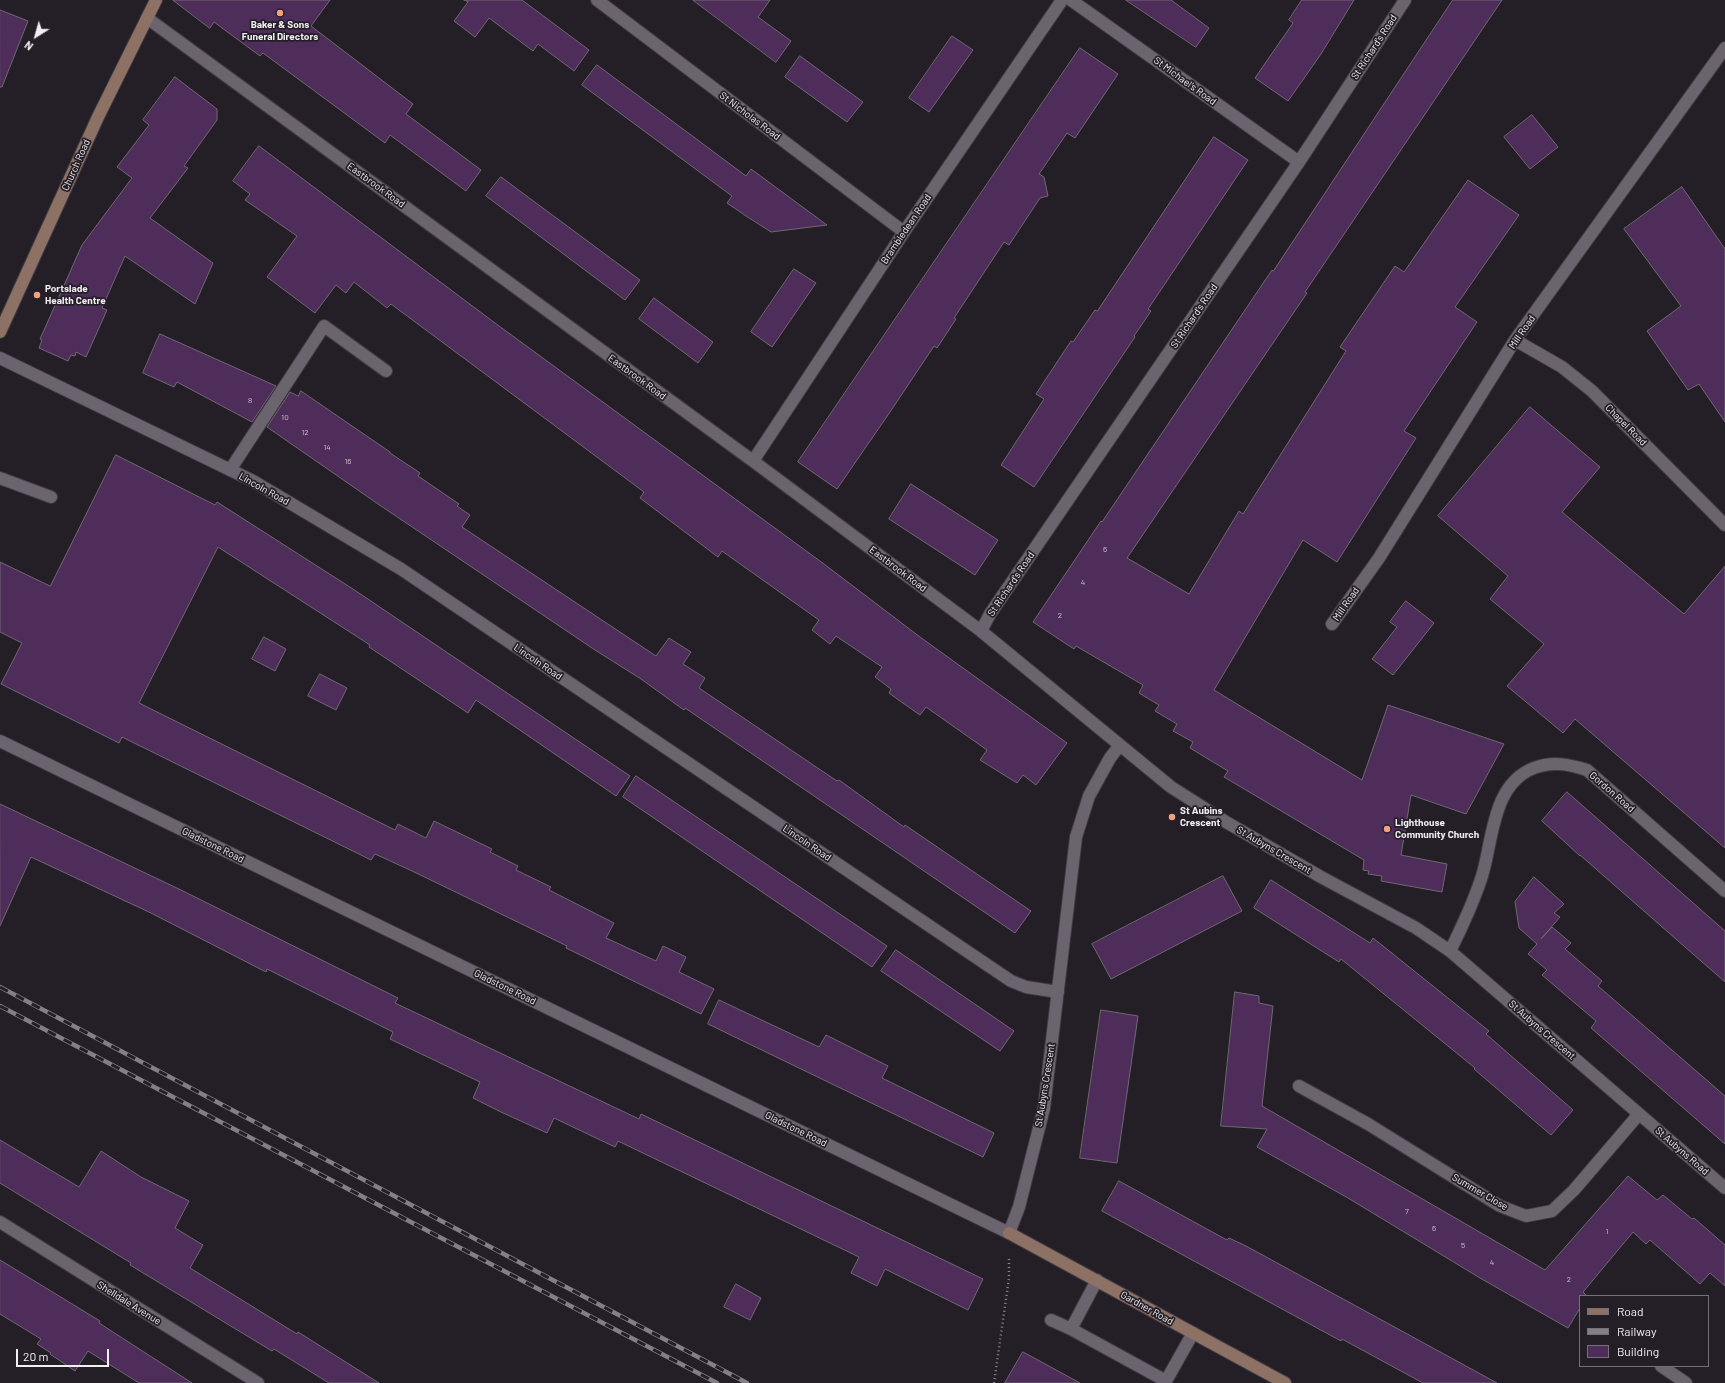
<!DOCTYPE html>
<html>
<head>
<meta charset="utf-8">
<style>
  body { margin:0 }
  #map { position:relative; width:1725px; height:1383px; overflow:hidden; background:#241e26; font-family:Barlow,sans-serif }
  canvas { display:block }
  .legend { position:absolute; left:1579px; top:1295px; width:130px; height:72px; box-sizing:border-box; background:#241e26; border:1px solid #767178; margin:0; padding:5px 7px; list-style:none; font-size:12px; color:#f2eef4 }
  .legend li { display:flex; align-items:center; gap:8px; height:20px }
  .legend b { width:20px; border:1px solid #767178 }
  .north { position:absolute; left:16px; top:16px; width:40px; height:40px; -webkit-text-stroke:3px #241e26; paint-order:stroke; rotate:217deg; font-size:11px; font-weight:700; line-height:16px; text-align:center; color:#f2eef4 }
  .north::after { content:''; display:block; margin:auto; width:14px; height:18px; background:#f2eef4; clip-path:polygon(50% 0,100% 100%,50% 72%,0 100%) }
  .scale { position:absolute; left:16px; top:1349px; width:93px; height:18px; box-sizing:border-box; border:2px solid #f2eef4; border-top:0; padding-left:5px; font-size:12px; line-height:14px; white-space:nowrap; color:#f2eef4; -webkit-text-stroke:3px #241e26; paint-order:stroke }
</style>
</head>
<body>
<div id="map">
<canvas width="1725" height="1383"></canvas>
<ul class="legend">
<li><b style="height:5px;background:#8d7165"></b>Road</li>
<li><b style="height:5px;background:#847f86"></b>Railway</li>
<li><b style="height:11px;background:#4e2d5a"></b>Building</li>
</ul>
<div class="north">N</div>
<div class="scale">20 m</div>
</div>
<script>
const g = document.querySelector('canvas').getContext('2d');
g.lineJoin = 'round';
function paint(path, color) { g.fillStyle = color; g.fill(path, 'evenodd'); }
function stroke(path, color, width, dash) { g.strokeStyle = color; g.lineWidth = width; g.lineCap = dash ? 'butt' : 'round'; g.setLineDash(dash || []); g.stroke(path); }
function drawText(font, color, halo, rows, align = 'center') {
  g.font = font + ' Barlow,sans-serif'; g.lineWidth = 3.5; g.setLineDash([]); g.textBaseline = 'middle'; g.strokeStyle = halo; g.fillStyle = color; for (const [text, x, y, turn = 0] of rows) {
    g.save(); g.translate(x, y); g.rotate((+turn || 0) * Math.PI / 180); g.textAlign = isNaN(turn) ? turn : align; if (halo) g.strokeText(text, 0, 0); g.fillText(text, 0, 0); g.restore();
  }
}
const building = new Path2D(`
  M173 0H330L311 26 413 104 406 114 481 170 466 191 390 135 385 143 263 53 260 56 214 22 210 28Z
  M464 0H522L589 50 574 71 538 44 533 51 489 18 475 37 454 21 468 2Z
  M693 0H770L758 17 791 41 776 62Z
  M1126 0H1171L1209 28 1196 47Z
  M1302 0H1354L1321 54 1288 101 1255 78 1293 23 1289 20Z
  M1453 0H1502L1305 292 1307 293 1292 315 1127 558 1189 594 1239 511 1243 514 1346 351 1340 347 1395 266 1404 272 1468 180 1519 215 1455 307 1477 322 1404 431 1416 438 1337 562 1303 540 1214 690 1362 780 1388 705 1504 744 1466 814 1411 795 1401 855 1447 864 1442 892 1381 881 1382 876 1368 874 1369 871 1363 870 1364 860 1224 777 1228 771 1190 748 1193 742 1173 731 1177 724 1155 711 1159 705 1139 693 1143 685 1076 646 1074 649 1033 622 1101 521 1102 522 1272 270 1273 271Z
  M0 10 28 21 2 87H0Z
  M952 36 973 50 929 112 909 98Z
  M1080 48 1118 74 1075 138 1067 133 1039 174 1044 177 1048 196 1040 198 1009 245 1004 242 954 318 956 319 937 348 934 346 890 412 837 489 798 462Z
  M800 56 863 102 847 122 785 77Z
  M597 65 746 176 751 169 827 225 771 232 746 216 727 203 732 196 582 85Z
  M175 77 217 109V120L184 166 188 168 150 218 213 263 195 304 125 256 102 308 107 310 86 357 76 352 75 356 71 355 68 361 39 348 42 340 40 339 82 245 132 178 117 167 149 125 143 120Z
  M1532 115 1558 147 1530 169 1504 137Z
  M1214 137 1248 160 1148 309 1151 311 1134 336 1135 337 1034 487 1001 465 1044 399 1036 394 1071 341 1073 342 1095 310 1097 311Z
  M259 146 495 323 824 564 920 637 1067 743 1036 785 1023 775 1017 783 980 760 987 750 926 707 920 715 900 701 889 693 891 689 875 677 882 667 836 636 830 644 812 630 819 620 722 551 718 557 640 498 644 492 391 304 387 308 354 282 346 293 336 285 315 313 267 277 297 236 245 200 250 194 233 181Z
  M501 177 640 280 625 300 486 196Z
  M1682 187 1725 249V422L1699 384 1688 390 1647 331 1681 306 1624 229Z
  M794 269 816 283 772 347 751 332Z
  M654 298 713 342 698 363 639 319Z
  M160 334 276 386 252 422 177 382 174 387 143 373Z
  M301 391 390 452V453L420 473 418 476 459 504 457 506 470 515 462 527 656 656 669 638 691 652 683 664 705 678 699 688 837 781 839 780 904 827 905 825 1031 911 1015 933 685 708 684 710 641 679 595 650 378 504 267 427 290 392 298 396Z
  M1530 407 1600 467 1562 512 1684 614 1725 566V848L1575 719 1563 733 1507 686 1544 644 1490 599 1508 576 1438 516Z
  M116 455 215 505 217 502 356 591 630 776 616 796 476 700 468 713 369 647 370 645 218 547 139 703 395 830 398 824 426 838 434 821 492 849 490 852 518 866 516 870 551 887 549 890 614 923 606 938 656 961 663 946 686 957 679 972 714 989 701 1014 566 948 567 946 530 928 410 870 375 854 371 860 122 737 119 743 1 684 22 643 0 632V562L50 586Z
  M911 484 998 540 975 575 889 519Z
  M1406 601 1434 623 1393 675 1372 659 1397 627 1390 622Z
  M264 637 286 649 275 671 252 659Z
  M320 674 347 688 336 710 308 696Z
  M636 776 887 946 872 967 623 797Z
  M1567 792 1725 931V982L1580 855V856L1542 821Z
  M0 804 181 890 398 998 395 1003 639 1119 641 1114 983 1279 968 1310 885 1269 877 1286 851 1273 859 1257 618 1141 615 1147 554 1118 547 1133 501 1112 473 1098 480 1082 390 1039 393 1032 267 969 266 972 151 913 31 857 0 926Z
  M1223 876 1242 911 1111 979 1092 944Z
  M1534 877 1564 904 1554 913 1560 917 1541 939 1552 927 1571 943 1565 949 1602 981 1598 986 1725 1096V1144L1591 1028 1596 1021 1542 975 1547 970 1528 954 1537 944 1519 928 1515 902Z
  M1271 880 1370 943 1373 938 1489 1031 1486 1034 1573 1110 1551 1135 1474 1069 1475 1068 1341 959 1339 962 1254 908Z
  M896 950 1014 1031 1000 1051 881 971Z
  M1235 992 1259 996V1003L1273 1006 1262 1106 1545 1270 1628 1176 1657 1200 1663 1195 1692 1219 1694 1218 1725 1245V1286L1710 1273 1700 1284 1650 1240 1646 1244 1633 1232 1583 1292 1587 1296H1580V1308L1568 1328 1480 1278 1348 1198 1257 1147 1267 1129 1221 1126Z
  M719 1000 819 1047 826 1035 888 1066 882 1078 994 1133 983 1157 708 1024Z
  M1101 1010 1138 1016 1117 1163 1080 1158Z
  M0 1140 79 1187 101 1151 141 1177 189 1201 175 1228 203 1245 190 1268 297 1334 298 1332 379 1383H329L274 1349 272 1351 130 1265 131 1263 0 1183Z
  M1119 1181 1227 1240 1229 1238 1246 1246 1497 1383H1423L1342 1339 1341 1341 1102 1211Z
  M0 1260 100 1321 99 1323 192 1383H139L88 1351 75 1371 50 1354 51 1353 37 1344 41 1339 0 1314Z
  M736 1284 761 1298 750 1320 724 1307Z
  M1023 1352 1036 1359 1080 1383H1005Z`);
const path = new Path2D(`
  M994 1383 1009 1278V1259`);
const lane = new Path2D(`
  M230 470 324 326 386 371
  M0 478 51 497
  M1097 1280 1071 1329 1166 1381 1193 1333
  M1051 1320 1071 1329
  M1661 1366 1686 1383`);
const street = new Path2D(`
  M597 0 904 232
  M1071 0 1299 162
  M147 18 753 461 981 631 1171 787 1226 822 1321 877 1416 928 1450 951 1725 1188
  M1515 340 1562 367 1592 391 1725 525
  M0 358 253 481 401 569 1011 981 1026 987 1058 992
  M753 461 904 232 1062 0
  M1332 624 1379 558 1515 340 1725 48
  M981 631 990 614 1299 162 1405 0
  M0 741 1009 1233 1019 1207 1044 1108 1076 837 1089 796 1110 758 1120 745
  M1450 951C1462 927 1474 901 1482 876 1493 840 1492 784 1534 768 1552 761 1568 764 1587 770L1725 891
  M1299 1086 1368 1124 1500 1206 1526 1216 1552 1211 1574 1190 1639 1114
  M0 1222 258 1383`);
const secondary = new Path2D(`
  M0 332 98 117 156 0
  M1009 1233 1285 1383`);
const rail = new Path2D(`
  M0 987 747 1383
  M0 1006 717 1383`);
const markers = [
  [280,13,4,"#f2a17e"],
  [37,295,4,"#f2a17e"],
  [1172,817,4,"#f2a17e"],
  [1387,829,4,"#f2a17e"]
];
const numberNames = [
  ["8",250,400],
  ["10",285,417],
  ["12",305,432],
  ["14",327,447],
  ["16",348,461],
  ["6",1105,549],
  ["4",1083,582],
  ["2",1060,615],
  ["7",1407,1211],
  ["6",1434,1228],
  ["1",1607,1231],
  ["5",1463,1245],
  ["4",1492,1262],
  ["2",1569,1279]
];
const poiNames = [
  ["Baker & Sons",280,25,"center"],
  ["Funeral Directors",280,37,"center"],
  ["Portslade",45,289],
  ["Health Centre",45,301],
  ["St Aubins",1180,811],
  ["Crescent",1180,823],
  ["Lighthouse",1395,823],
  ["Community Church",1395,835]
];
const streetNames = [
  ["St Richard's Road",1374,47,-57],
  ["St Michael's Road",1185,81,36],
  ["St Nicholas Road",750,116,37],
  ["Church Road",76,165,-66],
  ["Eastbrook Road",376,185,36],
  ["Brambledean Road",906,229,-56],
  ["St Richard's Road",1194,316,-56],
  ["Mill Road",1522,332,-55],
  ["Eastbrook Road",637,377,36],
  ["Chapel Road",1626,425,45],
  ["Lincoln Road",264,489,29],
  ["Eastbrook Road",898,569,37],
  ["St Richard's Road",1011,584,-56],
  ["Mill Road",1346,604,-55],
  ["Lincoln Road",538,662,34],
  ["Gordon Road",1612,792,41],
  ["Lincoln Road",807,843,34],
  ["Gladstone Road",213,845,26],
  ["St Aubyns Crescent",1274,850,30],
  ["Gladstone Road",505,987,26],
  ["St Aubyns Crescent",1542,1030,41],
  ["St Aubyns Crescent",1045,1085,-81],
  ["Gladstone Road",796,1129,26],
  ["St Aubyns Road",1682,1151,41],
  ["Summer Close",1480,1192,30],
  ["Shelldale Avenue",129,1303,32],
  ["Gardner Road",1147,1308,29]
];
paint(building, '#4e2d5a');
stroke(building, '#6f6872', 1);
stroke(lane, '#3f3b41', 14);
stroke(street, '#3f3b41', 14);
stroke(secondary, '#3f3b41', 14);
stroke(path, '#89848b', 2.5, [1, 3]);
stroke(lane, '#6b646e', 12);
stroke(street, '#6b646e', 12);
stroke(secondary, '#8d7165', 12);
stroke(rail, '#847f86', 4.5);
stroke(rail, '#241e26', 3, [9]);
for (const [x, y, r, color] of markers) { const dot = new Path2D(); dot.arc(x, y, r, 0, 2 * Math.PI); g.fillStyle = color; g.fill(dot); stroke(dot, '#241e26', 1.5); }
drawText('8px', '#c9bece', null, numberNames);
drawText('bold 10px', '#f2eef4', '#241e26', poiNames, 'left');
drawText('10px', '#f2eef4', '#241e26', streetNames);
</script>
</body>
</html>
